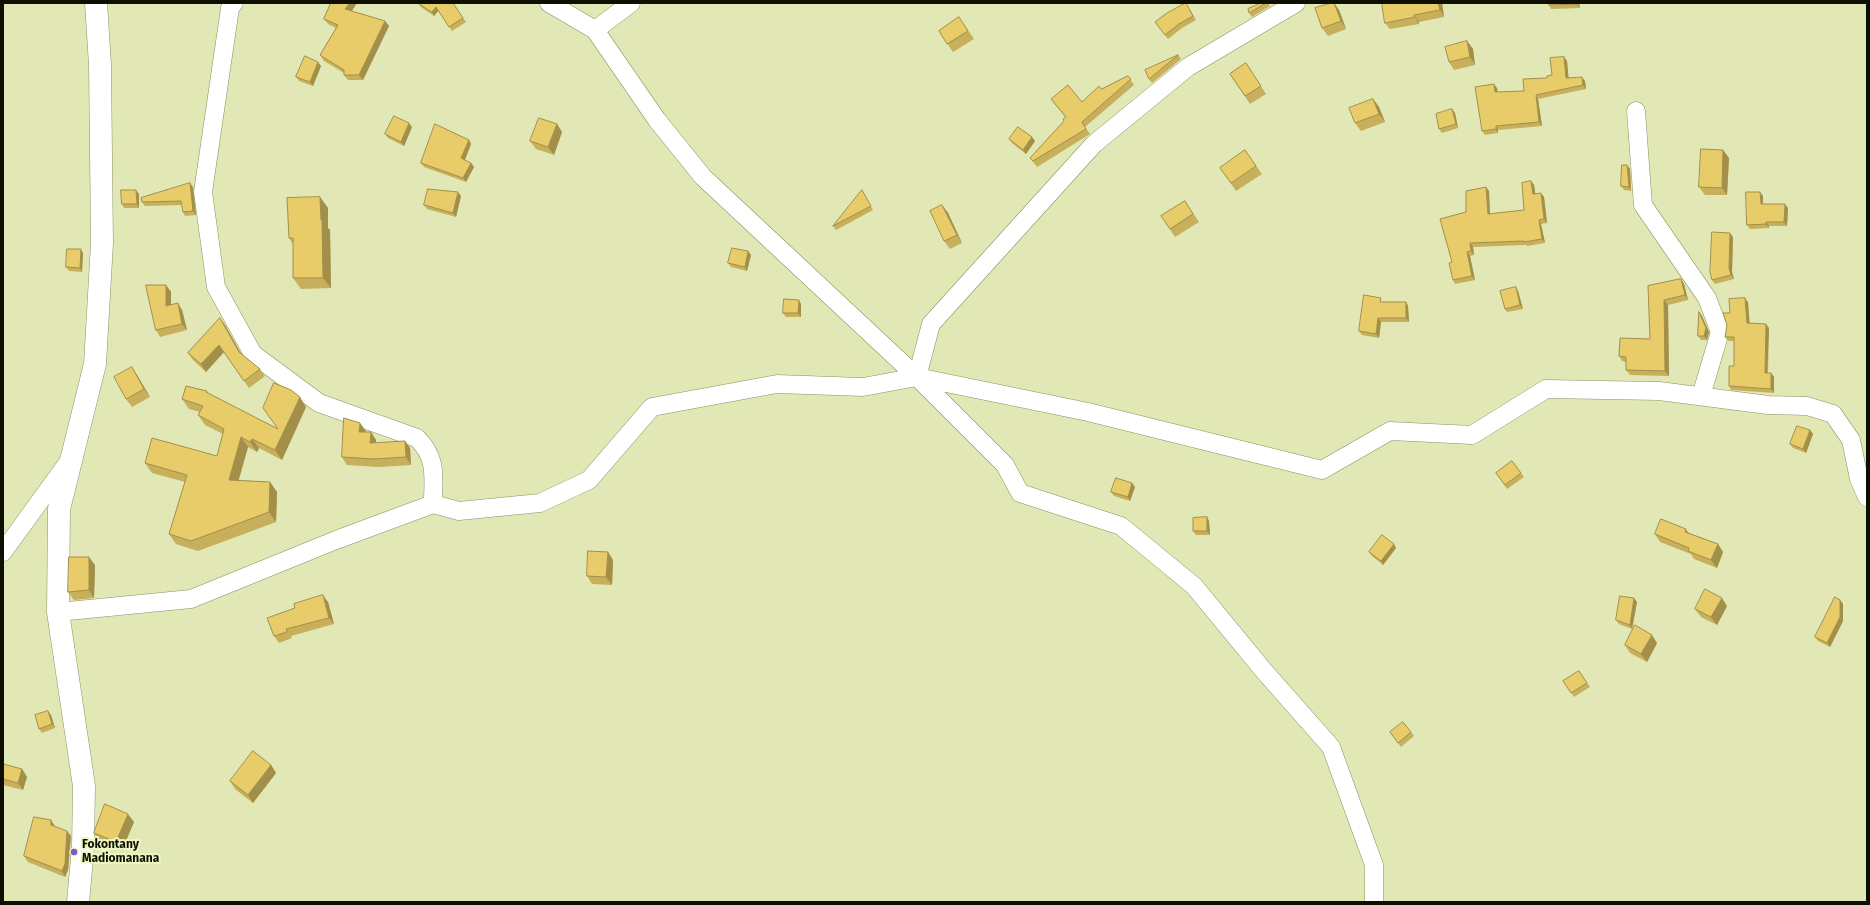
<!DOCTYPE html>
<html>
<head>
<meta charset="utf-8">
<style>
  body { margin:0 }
  #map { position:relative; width:1870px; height:905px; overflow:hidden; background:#e1e8b5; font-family:"Fira Sans",sans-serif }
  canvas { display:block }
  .frame { position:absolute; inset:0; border:4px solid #0e0f01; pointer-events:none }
</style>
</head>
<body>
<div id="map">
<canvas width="1870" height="905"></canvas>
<div class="frame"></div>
</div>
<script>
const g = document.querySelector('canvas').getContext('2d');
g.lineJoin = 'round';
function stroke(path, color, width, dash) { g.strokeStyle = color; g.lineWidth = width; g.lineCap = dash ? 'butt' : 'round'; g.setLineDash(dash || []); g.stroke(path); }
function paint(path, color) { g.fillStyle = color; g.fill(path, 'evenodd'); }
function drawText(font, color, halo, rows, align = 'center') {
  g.font = font + ' "Fira Sans",sans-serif'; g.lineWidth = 4; g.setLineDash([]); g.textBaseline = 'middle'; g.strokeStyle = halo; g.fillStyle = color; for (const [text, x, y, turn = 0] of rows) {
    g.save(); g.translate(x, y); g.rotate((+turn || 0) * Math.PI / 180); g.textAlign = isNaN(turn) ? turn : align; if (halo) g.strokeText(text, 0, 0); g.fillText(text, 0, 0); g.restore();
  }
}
const minor = new Path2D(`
  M234 3 230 8 203 192 216 287 253 354 319 403 417 438C438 459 433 477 433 504
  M549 3 595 30 657 120 703 177 917 377 1005 465 1020 493 1121 526 1194 586 1264 671 1331 747 1374 865V902
  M595 30 631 3
  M1636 111 1643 205 1707 298 1720 332 1701 396
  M917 377 931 324 1094 144 1188 67 1296 3
  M3 552 69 461
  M58 612 191 599 336 540 433 504 459 511 540 503 589 480 652 407 777 384 863 387 917 377 1088 412 1322 470 1390 431 1472 435 1546 389 1659 391 1768 405 1807 406 1833 414 1851 440 1859 479 1867 497`);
const tertiary = new Path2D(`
  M78 902 83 847 84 786 58 612 59 509 95 364 102 243 100 65 96 3`);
const wall = new Path2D(`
  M331 3H357L352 11 385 21 389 26 363 80H348L344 75V73L324 61 320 55 336 28 328 24 324 19Z
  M418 3H453L466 22 452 31 438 11 434 16 421 7Z
  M1186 3 1196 20 1182 28 1168 39 1155 22Z
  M1261 3H1268L1270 6 1252 17 1249 13Z
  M1331 3H1334L1339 10 1346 29 1328 36 1322 28Z
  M1442 3 1444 17 1419 22V24L1390 29 1385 23Z
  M1549 3H1579L1580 8 1551 9 1549 5Z
  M959 17 974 39 953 52 939 31Z
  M1467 41 1473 49 1475 65 1454 70 1449 62Z
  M1178 55 1181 59 1152 83 1149 79Z
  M1564 57 1567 61 1568 77 1585 81 1586 89 1538 99 1542 126 1498 130V133L1485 135 1482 131 1497 88 1498 92 1524 91 1552 75Z
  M1246 63 1266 94 1250 104 1230 74Z
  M321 66 313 86 299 81 296 77Z
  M1128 76 1134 85 1085 127 1090 134 1037 167 1030 158 1064 121 1066 118 1051 99 1082 102 1101 89Z
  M1373 99 1379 107 1385 122 1361 131 1355 123Z
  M1455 113 1458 128 1442 133 1439 129Z
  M557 124 562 132 554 155 536 149 530 141Z
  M412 127 404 146 388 138 385 134Z
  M1032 137 1035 141 1026 154 1012 143 1009 139Z
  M469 140 471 144 465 160 471 163 474 167 466 182 424 167 421 163Z
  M1245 150 1262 174 1236 191 1220 168Z
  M1723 150 1729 158 1727 195H1705L1699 187Z
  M1630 169 1631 191 1624 190 1621 186Z
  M1531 181 1534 185 1535 193H1541L1544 197 1547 223 1541 224 1545 243 1527 246 1526 245 1473 247 1474 255 1470 256 1475 280 1455 284 1453 280 1452 262 1466 212 1486 187 1489 191 1490 214 1524 210Z
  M193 187 196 215 185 216 183 212 182 205 145 206 142 202Z
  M139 194V208H124L122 204Z
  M864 194 873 210 836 230 833 226Z
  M461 196 456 217 427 209 424 205Z
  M1763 196V204L1788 208 1787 226H1769V228L1750 229 1747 225Z
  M320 197 328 208V228L330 230 331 288 301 289 293 278V244L289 238Z
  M1185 201 1199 222 1175 237 1161 216Z
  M942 205 948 213 962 243 950 249 944 241Z
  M1733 237 1732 272 1734 279 1715 284 1712 280Z
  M748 251 751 255 747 271 731 267 728 263Z
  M83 253 82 272 69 271 66 267Z
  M1681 279 1684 284 1688 300 1668 305 1669 376 1630 375 1626 370V362L1622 361 1619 356 1650 339 1648 286Z
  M166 285 171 292V305L182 310 187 330 160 337 156 330Z
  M1518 291 1523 309 1507 312 1505 309Z
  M1383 302H1406L1408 306 1409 322H1381L1379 338 1362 335 1359 331Z
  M1748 302 1749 323 1769 328 1768 373H1771L1774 377V393L1731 390 1729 386 1734 366V341H1728L1725 337Z
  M801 304V317H786L783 313Z
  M1699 312 1702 316 1709 332 1707 340H1701L1698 336Z
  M220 318 225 325 241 354 260 369 265 376 249 388 224 352 206 372 193 360 188 353Z
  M137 375 150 397 132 407 126 399Z
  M207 391 209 394 278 429 306 407 282 460 259 448 257 452 248 447 238 480 270 482 277 492 276 522 198 551 176 544 169 534 185 482 152 473 145 463 217 456 223 434 205 425 198 415 200 412 189 409 182 399Z
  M1810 430 1813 434 1806 453 1793 448 1790 444Z
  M366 431 365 432H371L376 440V443L405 441 410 448 411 465 379 467 347 465 342 457Z
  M1512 461 1524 477 1507 489 1496 473Z
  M1132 483 1135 487 1130 501 1114 496 1111 492Z
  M1207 517 1209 521 1210 535H1196L1193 531Z
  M1686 529 1689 533 1718 544 1723 552 1717 568 1694 559 1691 554 1660 542 1655 534Z
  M1396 548 1383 565 1372 556 1369 552Z
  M608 552 613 560 612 585 592 584 587 576Z
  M95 565 94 598 74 600 68 592Z
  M1840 600 1843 604V621L1830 647 1818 641 1815 637Z
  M328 602 334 624 291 636 292 638 279 643 274 636Z
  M1637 602 1632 629 1619 624 1616 620Z
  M1727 606 1717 625 1701 617 1695 609Z
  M1657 643 1647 662 1630 653 1625 645Z
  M1579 671 1590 687 1574 697 1563 681Z
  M51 715 55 728 42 733 39 729Z
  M1390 732H1411L1414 736 1401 747Z
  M3 764 22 769 27 777 23 790 3 785Z
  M271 765 276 773 253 803 235 789 230 781Z
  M134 822 122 850 99 841 94 833Z
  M55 826 71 836 68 870 65 877 28 862 24 856Z`);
const shadedWall = new Path2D(`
  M350 3H357L349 15 345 9Z
  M1334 3 1339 10 1346 29 1341 21Z
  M1438 3H1442L1444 17 1440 10Z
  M1577 3H1579L1580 8 1577 4Z
  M436 7 438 11 434 16 432 12Z
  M1414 15 1419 22V24L1415 17Z
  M385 21 389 26 363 80 359 75Z
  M1467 41 1473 49 1475 65 1470 57Z
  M1564 57 1567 61 1569 82 1566 78Z
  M318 62 321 66 313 86 310 82Z
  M1582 77 1585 81 1586 89 1583 85Z
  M1494 84 1497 88 1498 96 1495 92Z
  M1536 95 1538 99 1542 126 1539 122Z
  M1373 99 1379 107 1385 122 1379 114Z
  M1452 109 1455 113 1458 128 1456 124Z
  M409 123 412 127 404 146 401 142Z
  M557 124 562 132 554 155 548 147Z
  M1496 126 1498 130V133L1496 129Z
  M1032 137 1035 141 1026 154 1023 150Z
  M469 140 471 144 464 162 461 158Z
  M1723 150 1729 158 1727 195 1722 188Z
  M471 163 474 167 466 182 463 178Z
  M1627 165 1630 169 1631 191 1629 187Z
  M1531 181 1534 185 1536 198 1533 194Z
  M190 183 193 187 196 215 193 211Z
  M1486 187 1489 191 1490 218 1488 214Z
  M136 190 139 194V208L137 204Z
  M458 192 461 196 456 217 453 213Z
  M1760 192 1763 196V208L1761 204Z
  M1541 193 1544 197 1547 223 1544 219Z
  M320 197 328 208V228L330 230 331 288 323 278Z
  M1785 204 1788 208 1787 226 1784 222Z
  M942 205 948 213 962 243 957 235Z
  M1539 220 1541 224 1545 243 1542 239Z
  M1766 222 1769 226V228L1766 224Z
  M1730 233 1733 237 1732 272 1734 279 1731 275 1729 268Z
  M1470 243 1473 247 1474 255 1471 251Z
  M81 249 83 253 82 272 80 268Z
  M748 251 751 255 747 271 745 267Z
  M1467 252 1470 256 1475 280 1472 276Z
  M1681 279 1684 284 1688 300 1685 295Z
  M166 285 171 292V313L166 306Z
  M1516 287 1518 291 1523 309 1520 305Z
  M1745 298 1748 302 1750 327 1747 323Z
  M799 300 801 304V317L798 313Z
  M1664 300 1668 305 1669 376 1665 371Z
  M1406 302 1408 306 1409 322 1406 318Z
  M178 303 182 310 187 330 182 324Z
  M1699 312 1702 316 1709 332 1707 340 1704 336Z
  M220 318 225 325 244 359 239 352Z
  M1378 318 1381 322 1379 338 1376 334Z
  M1766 324 1769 328 1767 377 1765 373Z
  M219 345 224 352 206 372 201 364Z
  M132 367 137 375 150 397 144 389Z
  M1771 373 1774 377V393L1771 389Z
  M300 397 306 407 282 460 275 450Z
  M360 423 366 431 364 439 359 432Z
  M1810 430 1813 434 1806 453 1803 449Z
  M371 432 376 440V450L370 443Z
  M241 437 248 447 236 490 229 480Z
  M252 439 259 448 257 452 250 442Z
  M405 441 410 448 411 465 406 457Z
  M270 482 277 492 276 522 269 512Z
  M1132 483 1135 487 1130 501 1128 497Z
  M1207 517 1209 521 1210 535 1207 531Z
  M1394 544 1396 548 1383 565 1381 561Z
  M1718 544 1723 552 1717 568 1711 560Z
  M608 552 613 560 612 585 606 577Z
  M89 557 95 565 94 598 89 590Z
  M323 595 328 602 334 624 329 618Z
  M1634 598 1637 602 1632 629 1630 625Z
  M1722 598 1727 606 1717 625 1711 617Z
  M1840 600 1843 604V621L1830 647 1827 643Z
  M1652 635 1657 643 1647 662 1641 654Z
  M48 711 51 715 55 728 52 724Z
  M271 765 276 773 253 803 248 795Z
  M22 769 27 777 23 790 18 783Z
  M128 814 134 822 122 850 116 842Z
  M51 820 55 826 51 825Z
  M67 831 71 836 68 870 65 877 62 871Z`);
const building = new Path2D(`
  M331 3H350L345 9 385 21 359 75H344V70L320 55 338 25 324 19Z
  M418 3H453L463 18 449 27 436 7 432 12Z
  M1186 3 1193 16 1179 24 1165 35 1155 22 1167 13Z
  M1261 3H1266L1249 13 1248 9Z
  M1331 3H1334L1341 21 1322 28 1315 8Z
  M1382 3H1438L1440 10 1414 15 1415 17 1385 23Z
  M1549 3H1577V4L1549 5Z
  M959 17 968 31 947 44 939 31Z
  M1467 41 1470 57 1449 62 1445 47Z
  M1178 55 1149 79 1145 70Z
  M305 56 318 62 310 82 296 77Z
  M1564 57 1566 78 1582 77 1583 85 1536 95 1539 122 1496 126V129L1482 131 1475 87 1494 84 1495 92 1524 91 1523 79 1547 78V76L1552 75 1550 58Z
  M1246 63 1261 86 1245 96 1230 74Z
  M1128 76 1131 79 1082 122 1086 129 1033 161 1030 158 1064 121 1063 119 1066 117 1051 99 1068 85 1082 102 1099 86 1101 89Z
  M1373 99 1379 114 1355 123 1349 108Z
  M1452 109 1456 124 1439 129 1436 114Z
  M394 116 409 123 401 142 385 134Z
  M539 118 557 124 548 147 530 141Z
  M435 124 469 140 461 158 471 163 463 178 421 163Z
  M1018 127 1032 137 1023 150 1009 139Z
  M1701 149 1723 150 1722 188 1699 187Z
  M1245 150 1256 166 1231 183 1220 168Z
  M1622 165H1627L1629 187 1621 186Z
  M1531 181 1533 194 1541 193 1544 219 1539 220 1542 239 1524 242V241L1470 243 1471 251 1467 252 1472 276 1453 280 1449 263 1452 262 1440 219 1466 212V191L1486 187 1488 214 1524 210 1522 183Z
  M190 183 193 211 183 212 181 201 142 202 141 198Z
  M428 189 458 192 453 213 424 205Z
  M121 190H136L137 204H122Z
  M862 190 871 206 833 226Z
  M1746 192H1760L1761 204H1785L1784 222H1766V224L1747 225Z
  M320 197 321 220H322L323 278H293V238H289L287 198Z
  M1185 201 1193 214 1170 229 1161 216Z
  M942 205 957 235 944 241 930 211Z
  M1712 232 1730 233 1729 268 1731 275 1712 280 1710 272Z
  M732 248 748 251 745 267 728 263Z
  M67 249H81L80 268 66 267Z
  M1681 279 1685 295 1664 300 1665 371 1626 370V357L1619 356 1620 338 1650 339 1648 286Z
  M146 285H166V306L178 303 182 324 156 330Z
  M1516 287 1520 305 1505 309 1500 291Z
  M1364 295 1381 298 1380 302H1406V318H1378L1376 334 1359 331Z
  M1745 298 1747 323 1766 324 1765 373H1771V389L1729 386V366H1734V337H1725L1727 325 1723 313H1730L1729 299Z
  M784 299 799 300 798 313H783Z
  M1699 312 1706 328 1704 336H1698Z
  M220 318 239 352 260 369 244 381 219 345 201 364 188 353Z
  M132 367 144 389 126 399 114 377Z
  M274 383 291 390 300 397 275 450 252 439 250 442 241 437 229 480 270 482 269 512 191 541 169 534 187 475 145 463 152 438 217 456 224 429 198 415 203 406 182 399 186 386 207 391 206 392 278 429 263 408Z
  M344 418 360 423 359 432H371L370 443 405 441 406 457 374 459 342 457Z
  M1797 426 1810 430 1803 449 1790 444Z
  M1512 461 1521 473 1505 485 1496 473Z
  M1116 478 1132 483 1128 497 1111 492Z
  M1207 517V531H1193V518Z
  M1661 519 1686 529 1685 532 1718 544 1711 560 1688 551 1689 548 1655 534Z
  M1382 535 1394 544 1381 561 1369 552Z
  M588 551 608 552 606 577 587 576Z
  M69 557H89V590L68 592Z
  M1705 589 1722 598 1711 617 1695 609Z
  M323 595 329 618 286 629 287 632 274 636 267 618 295 608 294 604Z
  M1620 596 1634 598 1630 625 1616 620Z
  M1835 597 1840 600V617L1827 643 1815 637Z
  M1635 625 1652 635 1641 654 1625 645Z
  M1579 671 1587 683 1571 693 1563 681Z
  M48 711 52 724 39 729 35 715Z
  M1403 722 1411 732 1398 743 1390 732Z
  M253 751 271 765 248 795 230 781Z
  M3 764 22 769 18 783 3 779Z
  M105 804 128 814 116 842 94 833Z
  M34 817 51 820V825L67 831 65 864 62 871 24 856Z`);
const markers = [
  [74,852,4,"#7c57d0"]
];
const poiNames = [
  ["Fokontany",82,845],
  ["Madiomanana",82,859]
];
stroke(minor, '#8b9161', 19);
stroke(tertiary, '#8b9161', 23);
stroke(minor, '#fff', 18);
stroke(tertiary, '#fff', 22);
paint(wall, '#c8af5b');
paint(shadedWall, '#a28f4a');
paint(building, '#e8cc6a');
stroke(building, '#a28f4a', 1);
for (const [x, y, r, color] of markers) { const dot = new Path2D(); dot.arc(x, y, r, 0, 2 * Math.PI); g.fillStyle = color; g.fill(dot); stroke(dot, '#eef5c2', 1.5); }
drawText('bold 12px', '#0e0f01', '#eef5c2', poiNames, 'left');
</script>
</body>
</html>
